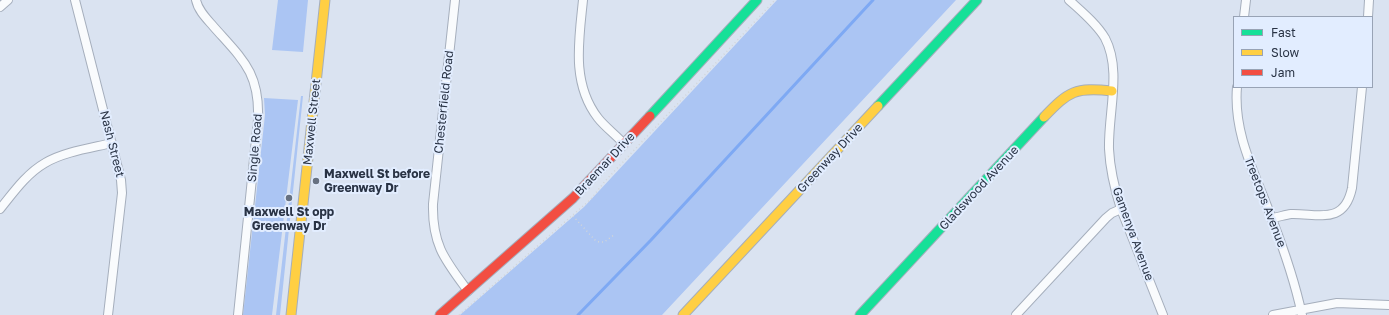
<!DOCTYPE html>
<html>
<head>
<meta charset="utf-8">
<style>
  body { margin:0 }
  #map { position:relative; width:1389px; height:315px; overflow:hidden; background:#dae3f1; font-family:"Golos Text",sans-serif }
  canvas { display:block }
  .legend { position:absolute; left:1233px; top:16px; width:140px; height:72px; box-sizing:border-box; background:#e2edff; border:1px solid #98a3b5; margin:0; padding:5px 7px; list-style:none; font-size:12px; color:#293345 }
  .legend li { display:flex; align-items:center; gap:8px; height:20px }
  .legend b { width:20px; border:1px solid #98a3b5 }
</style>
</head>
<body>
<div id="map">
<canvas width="1389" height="315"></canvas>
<ul class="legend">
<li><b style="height:5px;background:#16e098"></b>Fast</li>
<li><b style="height:5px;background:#ffcf43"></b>Slow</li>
<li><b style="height:5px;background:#f24e42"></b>Jam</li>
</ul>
</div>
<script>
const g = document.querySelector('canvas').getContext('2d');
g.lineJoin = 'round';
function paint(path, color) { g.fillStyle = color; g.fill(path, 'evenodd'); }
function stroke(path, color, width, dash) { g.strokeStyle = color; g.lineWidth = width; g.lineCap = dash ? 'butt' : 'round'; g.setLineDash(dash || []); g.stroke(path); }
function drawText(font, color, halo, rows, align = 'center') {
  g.font = font + ' "Golos Text",sans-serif'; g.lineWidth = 4; g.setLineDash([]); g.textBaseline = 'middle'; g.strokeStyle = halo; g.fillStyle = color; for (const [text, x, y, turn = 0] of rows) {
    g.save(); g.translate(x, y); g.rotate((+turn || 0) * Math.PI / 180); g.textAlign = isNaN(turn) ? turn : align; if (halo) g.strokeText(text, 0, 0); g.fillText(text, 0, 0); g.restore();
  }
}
const green = new Path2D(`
  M278 0H308L303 52 272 50Z
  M777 0H956L662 315H460L584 207Z
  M301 96H303L280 315H276Z
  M264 98 298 100 272 315H243L265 115Z`);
const stream = new Path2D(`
  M578 315 651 240 873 0`);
const path = new Path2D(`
  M573 216 595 240 599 242H604L614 235
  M459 315 591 199 606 180 775 0`);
const street = new Path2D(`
  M75 0 121 180 122 193 108 315
  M196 0C198 10 206 18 213 26 242 59 260 72 258 120L238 315
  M455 0 433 204C432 245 445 260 468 291
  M583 0C579 40 571 83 598 118 605 127 616 135 624 144
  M1069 0C1081 11 1096 23 1105 38 1122 70 1108 113 1109 149 1110 170 1115 190 1121 209L1163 315
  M0 7 8 0
  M1244 17 1246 0
  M1368 17 1369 0
  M1237 87C1233 135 1256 175 1272 219 1284 250 1295 282 1302 315
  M0 209C13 193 26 174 45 163 63 152 91 148 112 143
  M1272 218C1278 217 1285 215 1291 214 1317 213 1344 226 1352 188L1362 87
  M1016 315 1106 218 1112 213 1121 209
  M1273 315 1337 303 1389 305`);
const fast = new Path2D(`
  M878 106 977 0
  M650 116 757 0
  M860 315 1044 117`);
const slow = new Path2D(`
  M1044 117C1069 91 1075 87 1112 91
  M291 315 325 0
  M683 315 878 106`);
const jam = new Path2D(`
  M440 315 573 198 650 116`);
const markers = [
  [316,181,4,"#677181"],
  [289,198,4,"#677181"]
];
const streetNames = [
  ["Chesterfield Road",444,102,-84],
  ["Maxwell Street",312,122,-84],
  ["Nash Street",112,144,76],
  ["Single Road",255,148,-85],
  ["Greenway Drive",830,158,-47],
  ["Braemar Drive",605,164,-47],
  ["Gladswood Avenue",979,188,-47],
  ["Treetops Avenue",1265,202,69],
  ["Gamenya Avenue",1133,234,70]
];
const poiNames = [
  ["Maxwell St before",324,174],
  ["Greenway Dr",324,188],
  ["Maxwell St opp",289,212,"center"],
  ["Greenway Dr",289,226,"center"]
];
paint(green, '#abc5f3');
stroke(stream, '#7ea9f3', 3);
stroke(street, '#a5aebc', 10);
stroke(fast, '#a5aebc', 11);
stroke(slow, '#a5aebc', 11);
stroke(jam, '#a5aebc', 11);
stroke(path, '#d2d5d8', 1.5, [1, 3]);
stroke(street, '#f9fbfd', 8);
stroke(fast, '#16e098', 9);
stroke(slow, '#ffcf43', 9);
stroke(jam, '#f24e42', 9);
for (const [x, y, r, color] of markers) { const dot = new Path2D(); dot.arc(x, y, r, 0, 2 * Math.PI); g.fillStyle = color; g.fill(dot); stroke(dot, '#e2edff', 1.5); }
drawText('12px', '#293345', '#e2edff', streetNames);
drawText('bold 12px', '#293345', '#e2edff', poiNames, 'left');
</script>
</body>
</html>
